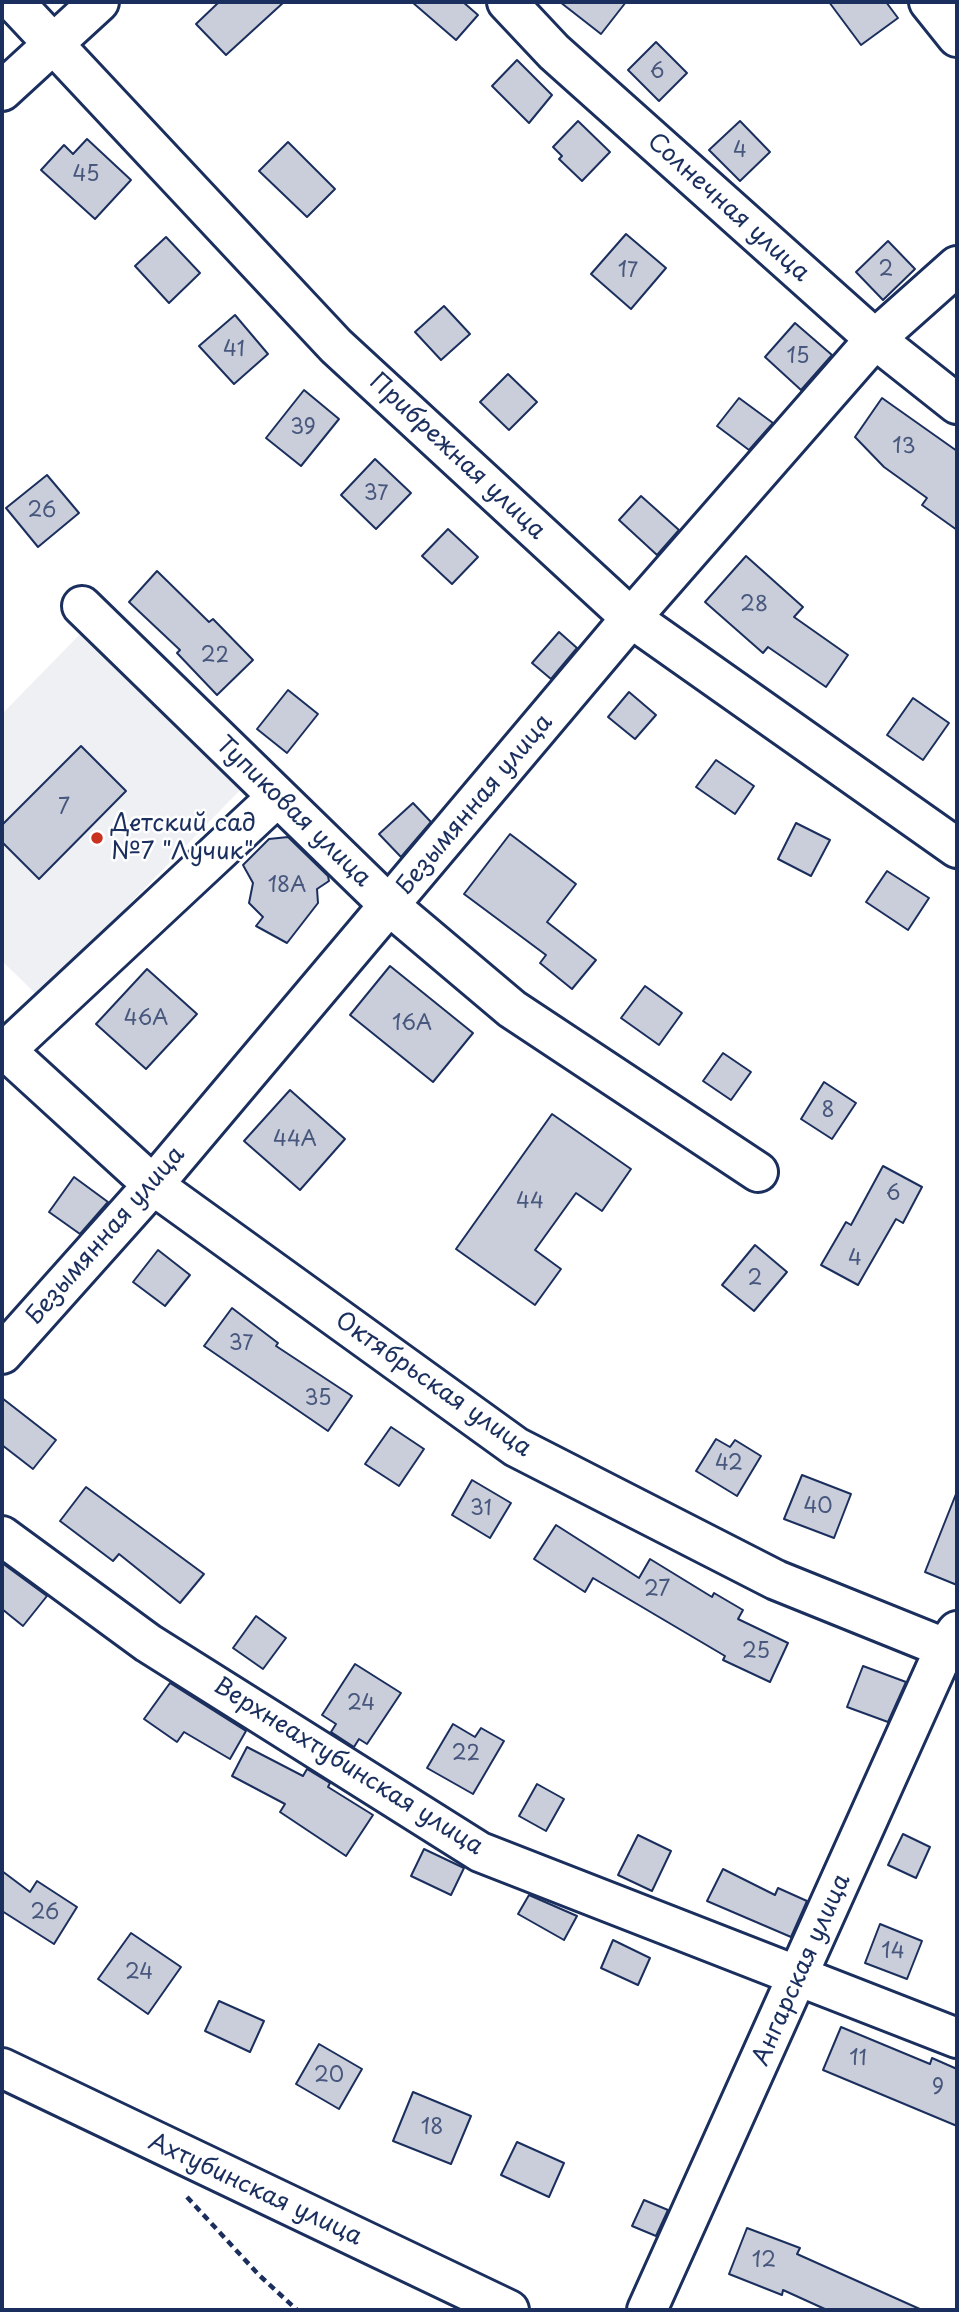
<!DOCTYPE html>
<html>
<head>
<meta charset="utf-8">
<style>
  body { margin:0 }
  #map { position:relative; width:959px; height:2312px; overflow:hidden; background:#fff; font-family:"Playpen Sans",sans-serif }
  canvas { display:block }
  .frame { position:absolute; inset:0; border:4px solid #1b2f5e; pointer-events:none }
</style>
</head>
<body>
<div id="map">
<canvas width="959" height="2312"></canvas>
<div class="frame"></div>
</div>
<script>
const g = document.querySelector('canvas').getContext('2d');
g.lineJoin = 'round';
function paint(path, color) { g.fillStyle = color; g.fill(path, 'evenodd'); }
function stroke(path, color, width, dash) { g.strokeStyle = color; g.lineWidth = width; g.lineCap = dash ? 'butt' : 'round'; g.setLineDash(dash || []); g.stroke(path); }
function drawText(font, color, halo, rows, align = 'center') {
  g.font = font + ' "Playpen Sans",sans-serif'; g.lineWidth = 5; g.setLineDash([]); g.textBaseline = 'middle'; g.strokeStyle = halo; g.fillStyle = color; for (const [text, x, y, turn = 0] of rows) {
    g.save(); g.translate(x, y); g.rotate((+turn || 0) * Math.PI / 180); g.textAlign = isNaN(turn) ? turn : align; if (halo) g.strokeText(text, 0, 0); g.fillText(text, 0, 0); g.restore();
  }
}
const built = new Path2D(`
  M85 629 246 784 39 997 2 961V714Z`);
const building = new Path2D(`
  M219 2H284L226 55 196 24Z
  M412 2H463L478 15 456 40Z
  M560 2H626L601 34Z
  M829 2H886L898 18 861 45Z
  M656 42 687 73 659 101 628 70Z
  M517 60 552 95 529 123 492 86Z
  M578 121 610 152 582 181 559 159 562 156 553 147Z
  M740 121 770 152 740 181 709 150Z
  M87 139 131 180 95 219 41 170 64 145 73 154Z
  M288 142 335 189 307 217 259 171Z
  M626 234 666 268 631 309 591 274Z
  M166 237 200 273 169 303 135 266Z
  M888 241 915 269 883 300 856 272Z
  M444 306 470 334 441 360 415 332Z
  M235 315 268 354 234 384 199 346Z
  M795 323 832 355 801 390 765 357Z
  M508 374 537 402 509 430 480 402Z
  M304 390 339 419 301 466 266 438Z
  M739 398 773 423 749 450 717 426Z
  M882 398 957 451V530L922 505 927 498 884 467 855 437Z
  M375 459 411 493 376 529 341 495Z
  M47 475 79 513 38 547 6 508Z
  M641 496 679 530 657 555 619 520Z
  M448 529 478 557 452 584 422 556Z
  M746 556 803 607 794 617 848 655 826 687 768 647 763 653 705 602Z
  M157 571 209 622 213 619 253 660 217 695 177 653 180 650 129 602Z
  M559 632 577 648 551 679 532 663Z
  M288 690 318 714 287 753 257 729Z
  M629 692 656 715 635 739 608 717Z
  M913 698 949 723 923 760 887 735Z
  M81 746 126 791 39 879 2 842V825Z
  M716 760 754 786 735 814 696 787Z
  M413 803 431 822 401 857 379 834Z
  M796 823 830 840 811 876 778 859Z
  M510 834 576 884 547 922 596 960 572 989 540 963 546 955 464 894Z
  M288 837 328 876 329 881 317 889 318 903 287 943 256 926 263 917 249 903 253 883 243 865 269 839Z
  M887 871 929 898 908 930 866 902Z
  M390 966 473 1033 433 1082 350 1015Z
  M147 969 197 1014 146 1069 96 1024Z
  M645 986 682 1013 659 1045 621 1018Z
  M723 1053 751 1072 731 1100 703 1081Z
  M824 1082 856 1103 832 1139 801 1119Z
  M290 1090 345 1139 300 1190 244 1141Z
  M552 1114 631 1169 602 1211 576 1193 535 1250 561 1269 535 1305 456 1249Z
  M883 1166 922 1187 903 1223 896 1219 858 1285 821 1265 846 1222 851 1225Z
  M74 1177 108 1202 80 1234 49 1212Z
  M755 1245 787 1272 754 1311 722 1285Z
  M158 1250 190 1275 165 1306 133 1282Z
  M232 1308 278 1343 276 1346 352 1396 328 1431 204 1346Z
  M2 1398 56 1440 33 1469 2 1445Z
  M391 1427 424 1449 399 1486 365 1464Z
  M716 1439 730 1447 735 1440 761 1456 737 1496 696 1471Z
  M802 1475 851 1494 834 1538 784 1519Z
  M472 1480 511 1503 490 1538 452 1515Z
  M86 1487 204 1574 180 1603 119 1554 113 1561 60 1521Z
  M956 1494H957V1585L925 1572Z
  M556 1525 639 1578 650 1559 712 1597 714 1593 743 1610 738 1619 788 1643 770 1682 723 1660 725 1656 593 1578 585 1592 534 1559Z
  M2 1563 47 1596 23 1626 2 1609Z
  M256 1616 286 1638 263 1669 233 1648Z
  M355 1664 401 1693 367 1744 359 1739 354 1747 331 1732 336 1724 322 1715Z
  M863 1666 906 1682 888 1722 847 1707Z
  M170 1683 246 1731 230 1759 184 1732 177 1742 144 1719Z
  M453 1724 475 1737 481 1728 504 1741 473 1794 427 1768Z
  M247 1747 303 1776 307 1769 330 1783 328 1787 373 1815 346 1856 280 1812 285 1804 232 1776Z
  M537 1784 564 1799 546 1831 519 1816Z
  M903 1834 930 1847 916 1878 888 1865Z
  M638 1835 671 1851 652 1891 618 1875Z
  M424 1849 464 1868 451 1895 411 1876Z
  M723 1869 775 1895 778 1888 807 1901 791 1937 707 1901Z
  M2 1871 30 1892 37 1881 77 1907 54 1944 2 1911Z
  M529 1895 577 1916 564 1940 518 1914Z
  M880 1924 922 1941 907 1979 865 1963Z
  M131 1933 181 1967 148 2014 98 1979Z
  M613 1940 650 1958 638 1985 601 1968Z
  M219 2001 264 2021 250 2052 205 2031Z
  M841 2027 930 2064 932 2058 957 2069V2126L823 2070Z
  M319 2044 362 2069 339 2109 296 2084Z
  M413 2092 471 2116 451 2164 393 2141Z
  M517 2142 564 2163 549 2197 501 2175Z
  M644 2200 668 2210 656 2236 632 2226Z
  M747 2228 800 2248 797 2254 922 2310H827L783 2290 782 2295 729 2274Z`);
const path = new Path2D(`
  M187 2197 259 2275 297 2310`);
const minor = new Path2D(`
  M14 2 336 346 631 618 957 848
  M507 2 554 52 875 339 957 404
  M929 2 957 37
  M2 91 99 2
  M82 606 390 906 512 1009 758 1172
  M2 1047 153 1185 516 1447 776 1580 957 1653
  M5 1051 276 798
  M2 1354 153 1185 631 618 875 339 957 266
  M2 1536 148 1643 480 1852 957 2038
  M2 2068 509 2310
  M647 2310 945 1648 957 1631`);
const markers = [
  [97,838,7,"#c8321e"]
];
const numberNames = [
  ["6",657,72],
  ["4",740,151],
  ["45",86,175],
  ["2",886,270],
  ["17",628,271],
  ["41",234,350],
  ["15",798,357],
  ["39",303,428],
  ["13",904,447],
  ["37",376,494],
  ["26",42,511],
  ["28",754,605],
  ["22",215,656],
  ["7",64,808],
  ["18А",287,886],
  ["46А",146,1019],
  ["16А",412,1024],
  ["8",828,1111],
  ["44А",295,1140],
  ["6",893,1194],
  ["44",530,1202],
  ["4",855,1259],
  ["2",755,1279],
  ["37",241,1344],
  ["35",318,1399],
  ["42",729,1464],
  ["40",818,1507],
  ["31",481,1509],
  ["27",657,1590],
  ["25",756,1652],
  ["24",361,1704],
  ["22",466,1754],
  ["26",45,1913],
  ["14",893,1952],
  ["24",139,1973],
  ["11",858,2059],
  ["20",329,2076],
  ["9",938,2088],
  ["18",432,2128],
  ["12",764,2261]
];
const streetNames = [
  ["Солнечная улица",728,208,42],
  ["Прибрежная улица",457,457,43],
  ["Безымянная улица",475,805,-50],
  ["Тупиковая улица",293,812,44],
  ["Безымянная улица",106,1236,-49],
  ["Октябрьская улица",433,1385,35],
  ["Верхнеахтубинская улица",348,1767,32],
  ["Ангарская улица",802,1970,-66],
  ["Ахтубинская улица",255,2190,25]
];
const poiNames = [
  ["Детский сад",111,824],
  ["№7 \"Лучик\"",111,852]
];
paint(built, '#eff0f4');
paint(building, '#caceda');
stroke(building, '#1b2f5e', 2);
stroke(minor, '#1b2f5e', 44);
stroke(path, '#1b2f5e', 4.5, [7, 5]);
stroke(minor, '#fff', 38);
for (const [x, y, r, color] of markers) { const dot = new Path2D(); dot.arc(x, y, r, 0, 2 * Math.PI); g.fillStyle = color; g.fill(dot); stroke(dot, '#fff', 2.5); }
drawText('21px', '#47577d', null, numberNames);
drawText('24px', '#1b2f5e', '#fff', streetNames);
drawText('24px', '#1b2f5e', '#fff', poiNames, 'left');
</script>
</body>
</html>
